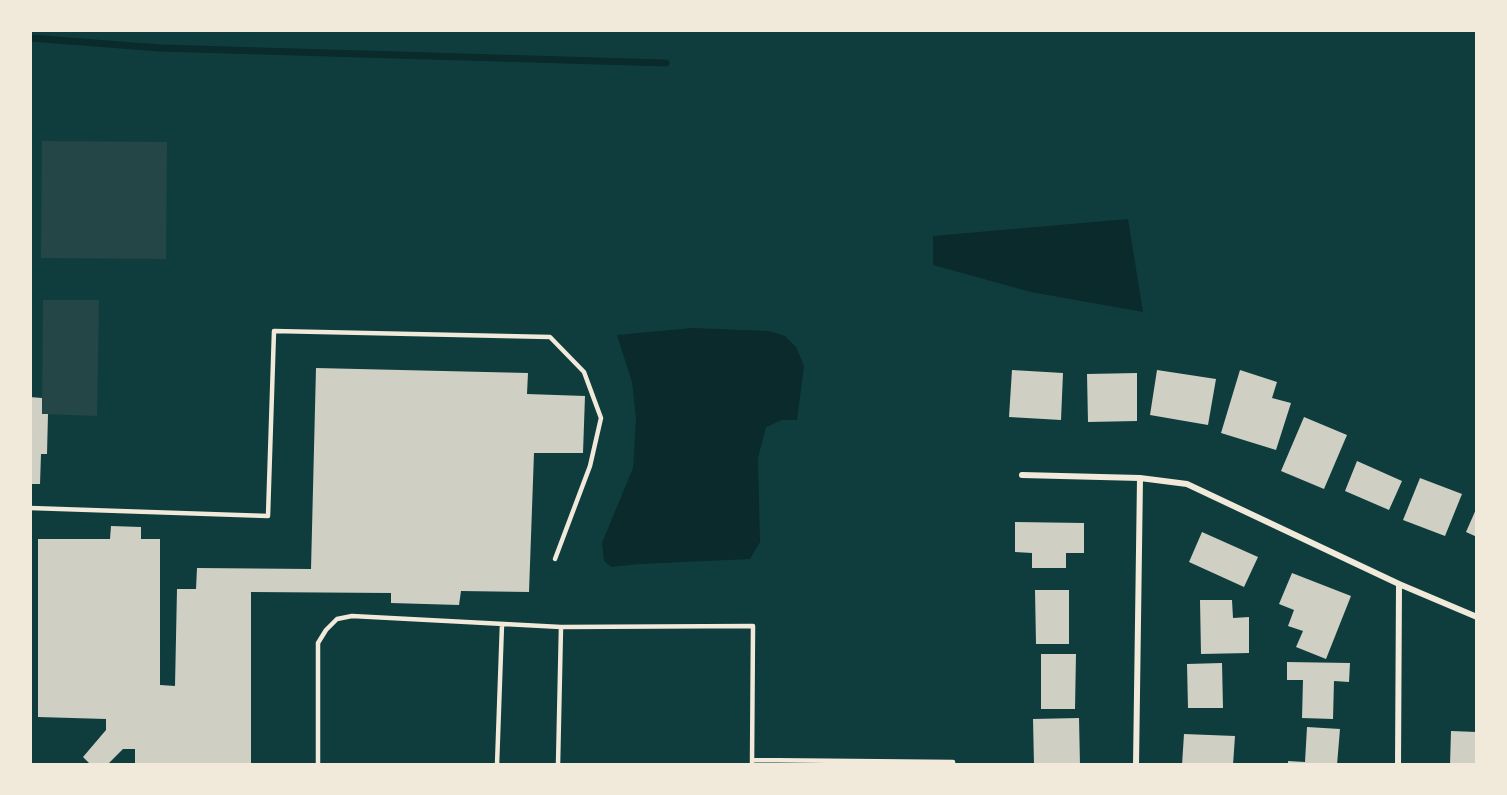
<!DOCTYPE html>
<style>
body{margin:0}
#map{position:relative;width:1507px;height:795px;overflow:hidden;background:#0f3d3e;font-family:"Titillium Web",sans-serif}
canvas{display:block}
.frame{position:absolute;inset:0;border:32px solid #f1e9da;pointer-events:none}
</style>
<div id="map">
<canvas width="1507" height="795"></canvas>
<div class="frame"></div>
</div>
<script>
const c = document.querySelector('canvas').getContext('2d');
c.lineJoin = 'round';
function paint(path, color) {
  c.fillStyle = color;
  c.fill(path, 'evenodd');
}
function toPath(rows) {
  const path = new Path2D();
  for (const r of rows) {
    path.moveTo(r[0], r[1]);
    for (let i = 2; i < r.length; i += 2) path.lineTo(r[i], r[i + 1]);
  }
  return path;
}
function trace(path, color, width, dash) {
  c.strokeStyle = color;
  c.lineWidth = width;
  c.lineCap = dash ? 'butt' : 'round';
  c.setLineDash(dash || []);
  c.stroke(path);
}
paint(toPath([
 [42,141,167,142,166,259,41,258],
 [43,300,99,300,97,416,42,414]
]), '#244646');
paint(toPath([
 [1128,219,1143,312,1031,292,933,265,933,236],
 [692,328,769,331,785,336,796,347,804,366,797,420,782,420,766,427,758,458,760,542,750,559,640,564,611,567,604,561,602,543,633,468,636,419,632,382,617,335]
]), '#0a2a2b');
trace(toPath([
 [30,38,160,48,666,63]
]), '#0a2a2b', 7);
paint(toPath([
 [316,368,528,373,527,394,585,396,583,453,534,453,529,592,461,591,459,605,391,603,391,593,251,592,251,765,135,765,135,749,123,749,107,765,91,765,83,757,106,730,106,719,38,717,38,539,110,539,111,526,141,527,141,539,160,539,160,685,175,686,177,589,196,589,197,568,311,569],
 [1012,370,1063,373,1061,420,1009,417],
 [1157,370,1216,379,1208,425,1150,415],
 [1240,370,1277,382,1272,398,1291,403,1276,450,1221,433],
 [1137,373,1137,421,1088,422,1087,374],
 [30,397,42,398,42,414,48,414,47,454,41,454,40,484,30,484],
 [1304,417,1347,435,1324,489,1281,471],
 [1357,461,1402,481,1389,510,1345,491],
 [1420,478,1462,494,1445,536,1403,520],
 [1477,507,1477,537,1466,532],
 [1015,522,1084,523,1084,553,1066,553,1066,568,1032,568,1032,553,1015,552],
 [1202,532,1258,557,1244,587,1189,562],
 [1292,573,1351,596,1326,659,1296,647,1303,631,1288,626,1294,610,1279,604],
 [1035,590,1069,590,1069,644,1036,644],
 [1200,600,1232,600,1233,618,1249,617,1249,653,1201,654],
 [1041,654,1076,654,1075,709,1041,709],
 [1287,662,1350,663,1349,682,1334,681,1333,719,1302,718,1303,680,1287,680],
 [1222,663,1223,708,1188,708,1187,664],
 [1079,718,1080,765,1034,765,1033,719],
 [1307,727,1340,729,1337,765,1288,765,1288,761,1305,762],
 [1451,731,1477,732,1477,765,1450,765],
 [1184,734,1235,736,1233,765,1182,765]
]), '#cfcfc3');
trace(toPath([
 [30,508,268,516,274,331,550,337,584,372,601,418,590,466,555,559],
 [752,760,953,762,953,765],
 [318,765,318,643,326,630,337,619,352,616,561,627],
 [497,765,502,624],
 [558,765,561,627,753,626,752,765]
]), '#f1e9da', 4.5);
trace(toPath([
 [1022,475,1140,478,1187,484,1399,584,1477,617],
 [1136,765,1140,478],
 [1398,765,1399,584]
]), '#f1e9da', 6);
</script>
